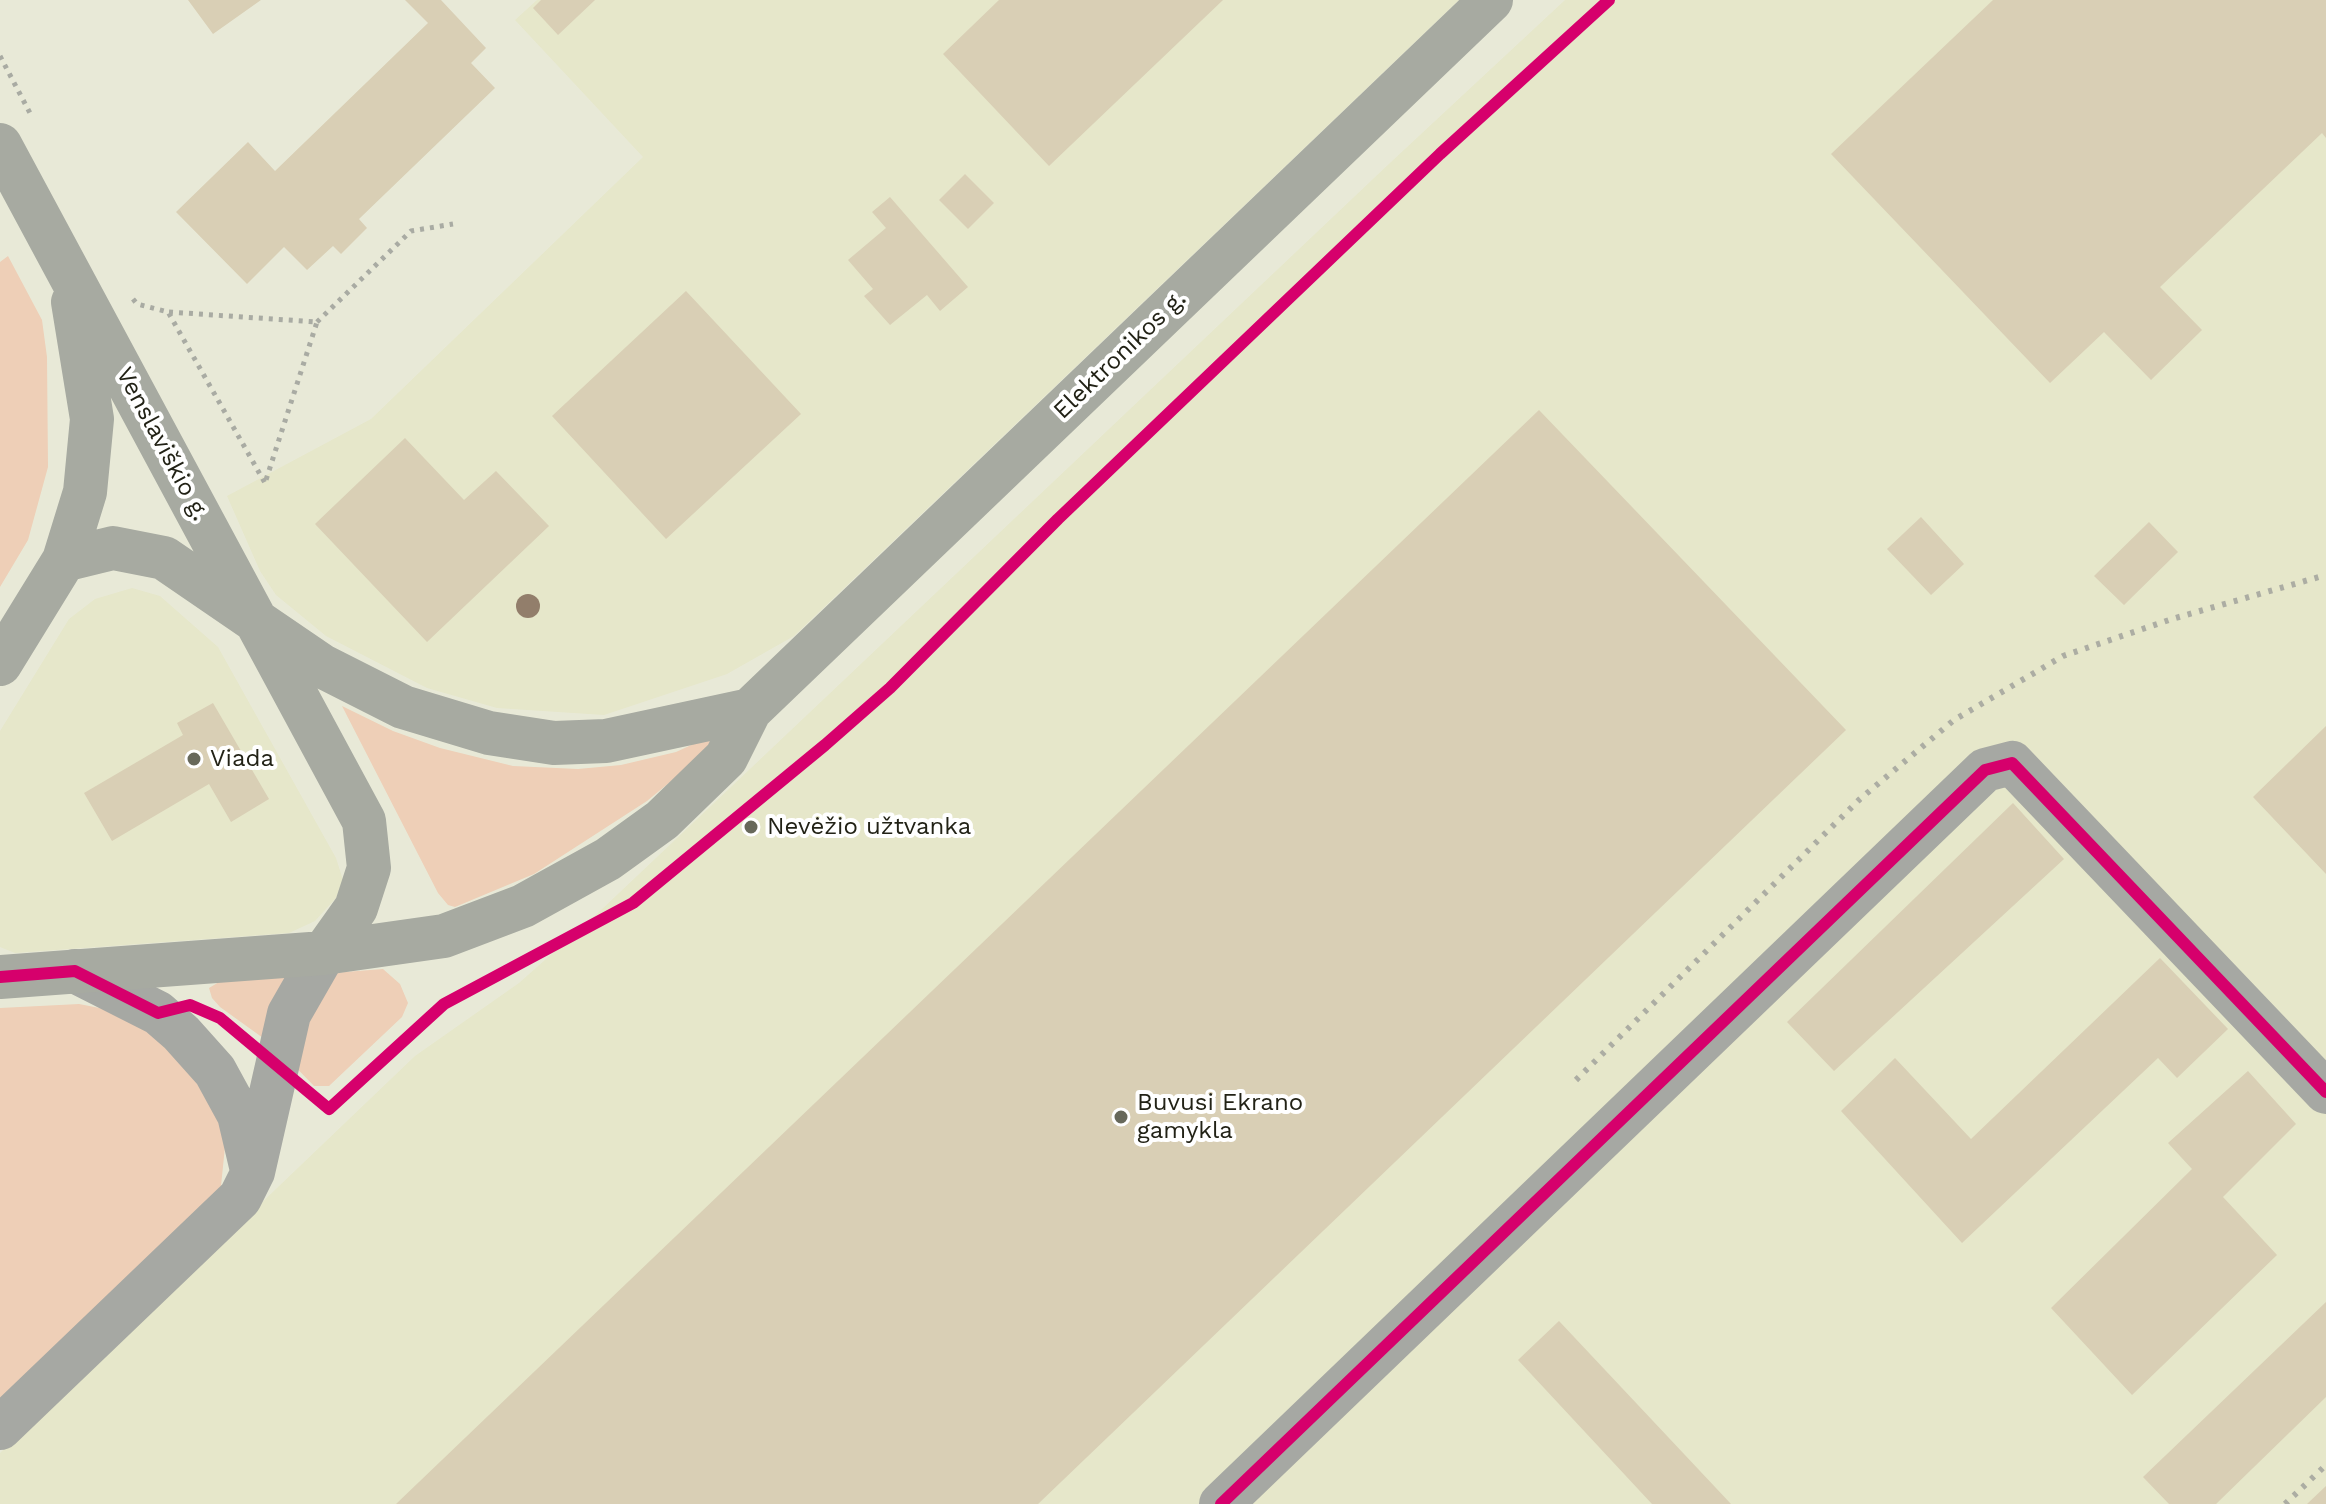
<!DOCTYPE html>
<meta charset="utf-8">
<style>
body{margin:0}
canvas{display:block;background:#e8e9d7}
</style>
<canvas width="2326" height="1504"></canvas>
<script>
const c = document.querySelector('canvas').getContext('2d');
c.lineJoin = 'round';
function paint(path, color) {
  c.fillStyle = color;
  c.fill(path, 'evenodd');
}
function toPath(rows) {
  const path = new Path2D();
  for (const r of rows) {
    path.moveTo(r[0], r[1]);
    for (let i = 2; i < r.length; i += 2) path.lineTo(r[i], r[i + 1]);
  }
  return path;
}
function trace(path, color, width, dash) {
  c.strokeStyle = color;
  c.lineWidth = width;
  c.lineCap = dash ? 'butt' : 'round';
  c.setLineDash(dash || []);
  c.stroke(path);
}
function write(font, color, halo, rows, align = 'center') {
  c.font = font + ' "Work Sans",sans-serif';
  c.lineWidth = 8;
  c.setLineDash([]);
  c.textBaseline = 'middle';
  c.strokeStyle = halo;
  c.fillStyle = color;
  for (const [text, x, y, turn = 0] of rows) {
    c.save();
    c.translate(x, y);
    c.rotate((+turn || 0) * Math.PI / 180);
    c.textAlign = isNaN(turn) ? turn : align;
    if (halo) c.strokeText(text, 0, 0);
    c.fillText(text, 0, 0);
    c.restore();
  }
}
paint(toPath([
 [537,0,1459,0,794,636,727,674,604,715,497,708,427,688,326,636,276,595,260,571,227,496,371,419,643,157,515,20],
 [1565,0,2326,0,2326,1504,0,1504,0,1453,415,1056,519,983,600,911,1391,162],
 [132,588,160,596,218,647,336,858,343,880,336,898,315,921,289,933,15,953,0,947,0,731,69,619,95,599]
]), '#e6e7ca');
paint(toPath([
 [8,256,42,320,47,357,48,467,28,540,0,587,0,262],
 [342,706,393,731,440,748,513,766,578,769,621,765,676,752,711,736,716,744,647,801,534,874,455,907,448,905,438,893],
 [383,969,400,984,408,1003,402,1017,329,1086,314,1086,277,1048,220,1007,212,998,209,988,219,982],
 [79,1004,115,1011,159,1039,194,1068,226,1137,221,1186,0,1402,0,1008]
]), '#eecfb7');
paint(toPath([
 [188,0,261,0,213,34],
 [405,0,441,0,486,48,471,63,495,88,359,219,367,228,341,254,333,246,307,270,284,247,247,284,176,212,248,142,275,171,428,23],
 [541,0,595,0,558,35,533,8],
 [999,0,1223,0,1049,166,943,54],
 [1993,0,2326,0,2326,138,2322,133,2160,287,2202,330,2151,380,2104,332,2050,383,1831,154],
 [965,174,994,203,968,229,939,200],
 [890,197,968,287,940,311,927,295,890,325,864,296,873,289,848,260,886,228,872,212],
 [686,291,801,414,666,539,552,416],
 [1539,410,1846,730,1038,1504,396,1504],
 [405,438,464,500,496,471,549,526,427,642,315,524],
 [1921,517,1964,564,1931,595,1887,549],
 [2149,522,2178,552,2124,605,2094,576],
 [213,703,269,799,231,822,209,784,112,841,84,793,183,735,177,723],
 [2326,726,2326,874,2253,797],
 [2013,803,2064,859,1834,1071,1787,1022],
 [2160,958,2228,1029,2177,1078,2158,1058,1962,1243,1841,1111,1895,1058,1971,1139],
 [2248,1071,2296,1124,2223,1197,2277,1255,2132,1395,2051,1308,2192,1169,2168,1143],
 [2326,1302,2326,1397,2216,1504,2169,1504,2143,1477],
 [1559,1321,1731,1504,1652,1504,1518,1360],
 [2326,1486,2326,1504,2307,1504]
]), '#d9cfb5');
trace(toPath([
 [0,56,31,115],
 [133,299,137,304,168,312,265,483],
 [169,312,317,322,265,483],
 [317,322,411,231,453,224]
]), '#a9aba3', 5, [4, 6]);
trace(toPath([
 [75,971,158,1013,181,1033,215,1071,239,1115,251,1166],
 [0,1428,240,1198,253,1172,289,1014,324,953],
 [1221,1504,1985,770,2012,763,2326,1092]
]), '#a6a8a3', 44);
trace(toPath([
 [0,145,256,621,322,666,403,707,489,733,554,743,606,741,750,710],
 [64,560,85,492,92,419,73,302],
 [0,664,64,560,113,548,164,558,256,621,364,821,369,868,356,908,324,953,0,977],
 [324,953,444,936,523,906,608,859,662,820,726,758,750,710,1491,0]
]), '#a7aaa1', 44);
trace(toPath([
 [1576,1080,1860,799,1954,720,2063,656,2172,619,2326,575],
 [2285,1504,2326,1465]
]), '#acada3', 6, [4, 8]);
trace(toPath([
 [0,977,75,971,158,1013,190,1005,220,1018,329,1109,444,1004,633,903,825,745,890,688,1058,519,1440,154,1609,0],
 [1221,1504,1985,770,2012,763,2326,1092]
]), '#d6006c', 12);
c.fillStyle = '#927e6b';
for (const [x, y] of [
 [528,606]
]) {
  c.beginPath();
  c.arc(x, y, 12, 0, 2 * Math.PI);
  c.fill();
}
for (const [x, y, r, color] of [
 [194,759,8,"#67685a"],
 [751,827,8,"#67685a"],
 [1121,1117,8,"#67685a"]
]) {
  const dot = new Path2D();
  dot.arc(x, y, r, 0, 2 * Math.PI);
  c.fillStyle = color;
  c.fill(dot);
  trace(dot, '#fff', 3);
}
write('24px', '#222216', '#fff', [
 ["Elektronikos g.",1120,355,-44],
 ["Venslaviškio g.",162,444,62]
]);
write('24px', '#222216', '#fff', [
 ["Viada",210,759],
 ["Nevėžio užtvanka",767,827],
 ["Buvusi Ekrano",1137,1103],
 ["gamykla",1137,1131]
], 'left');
</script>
